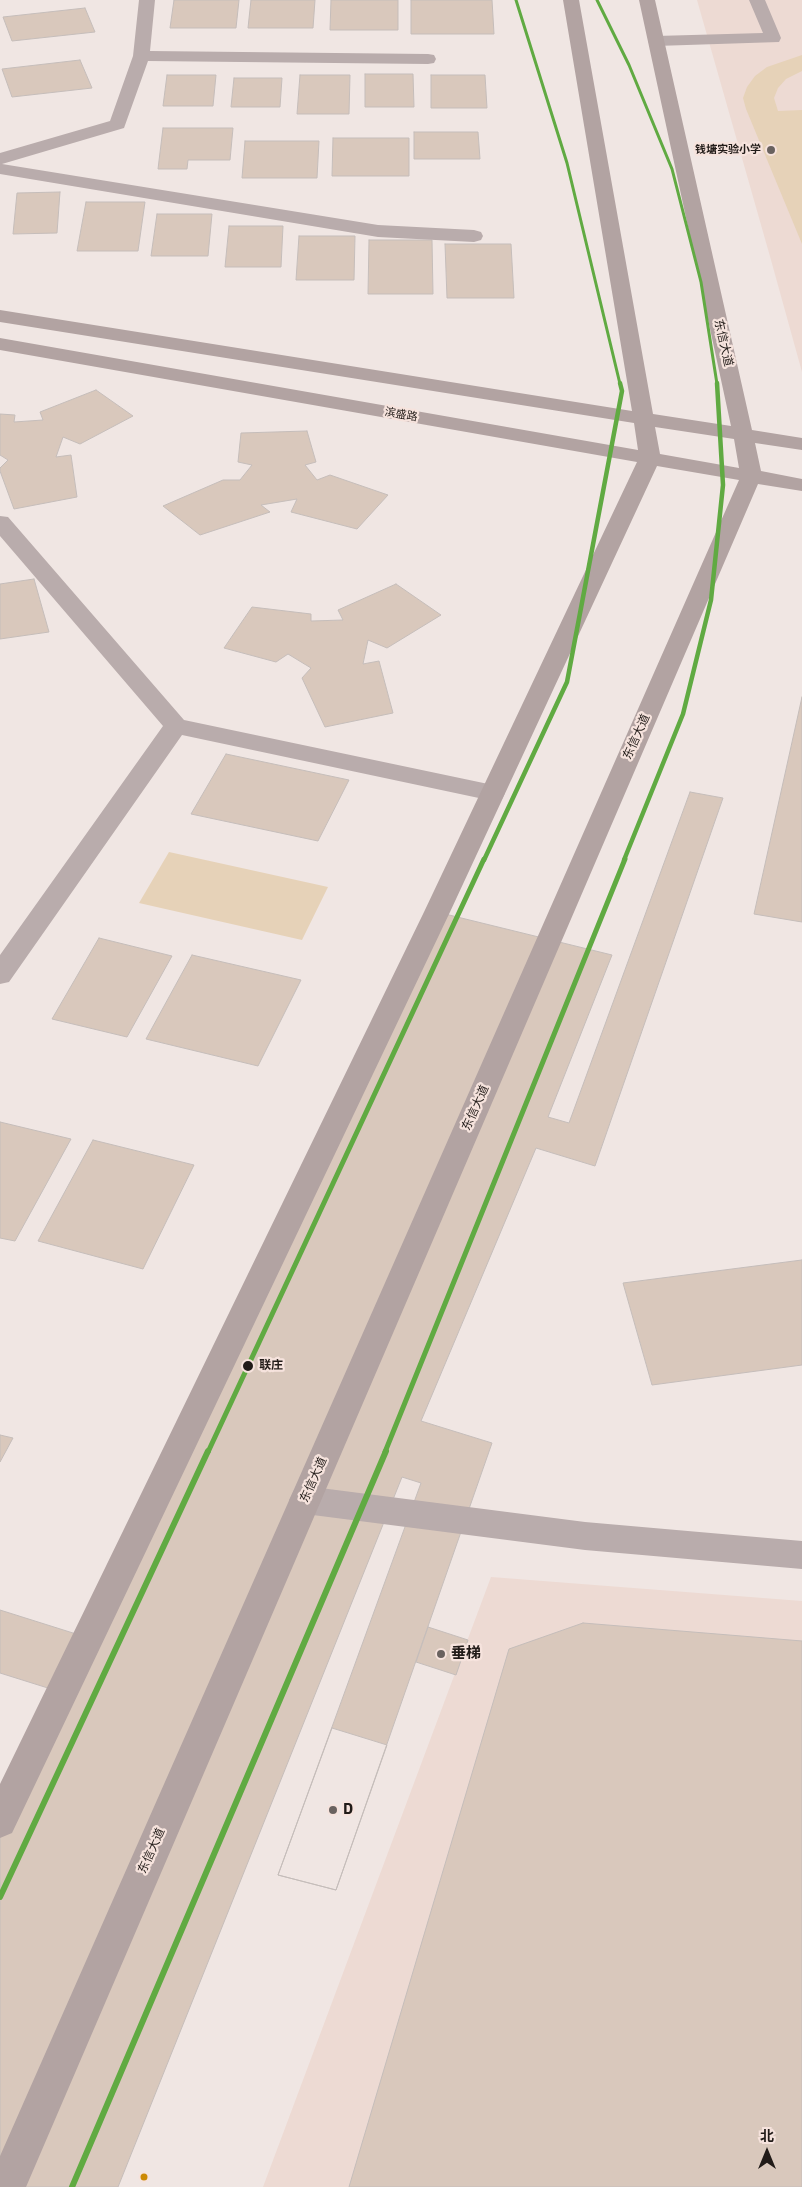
<!DOCTYPE html>
<meta charset="utf-8">
<style>
body{margin:0}
#map{position:relative;width:802px;height:2187px;overflow:hidden;background:#f0e6e3;font-family:Signika,"Noto Sans SC",sans-serif}
canvas{display:block}
.north{position:absolute;left:742px;top:2127px;width:50px;height:50px;-webkit-text-stroke:4px #f6e3dd;paint-order:stroke;rotate:0deg;font-size:14px;font-weight:700;line-height:20px;text-align:center;color:#211b18}
.north::after{content:'';display:block;margin:auto;width:18px;height:22px;background:#211b18;clip-path:polygon(50% 0,100% 100%,50% 72%,0 100%)}
</style>
<div id="map">
<canvas width="802" height="2187"></canvas>
<div class="north">北</div>
</div>
<script>
const c = document.querySelector('canvas').getContext('2d');
c.lineJoin = 'round';
function paint(path, color) {
  c.fillStyle = color;
  c.fill(path, 'evenodd');
}
function toPath(rows) {
  const path = new Path2D();
  for (const r of rows) {
    path.moveTo(r[0], r[1]);
    for (let i = 2; i < r.length; i += 2) path.lineTo(r[i], r[i + 1]);
  }
  return path;
}
function trace(path, color, width, dash) {
  c.strokeStyle = color;
  c.lineWidth = width;
  c.lineCap = dash ? 'butt' : 'round';
  c.setLineDash(dash || []);
  c.stroke(path);
}
function write(font, color, halo, rows, align = 'center') {
  c.font = font + ' Signika,"Noto Sans SC",sans-serif';
  c.lineWidth = 4.5;
  c.setLineDash([]);
  c.textBaseline = 'middle';
  c.strokeStyle = halo;
  c.fillStyle = color;
  for (const [text, x, y, turn = 0] of rows) {
    c.save();
    c.translate(x, y);
    c.rotate((+turn || 0) * Math.PI / 180);
    c.textAlign = isNaN(turn) ? turn : align;
    if (halo) c.strokeText(text, 0, 0);
    c.fillText(text, 0, 0);
    c.restore();
  }
}
paint(toPath([
 [697,0,802,0,802,372,771,260],
 [491,1577,802,1601,802,2187,263,2187]
]), '#eddad3');
paint(toPath([
 [802,55,802,71,786,79,778,88,774,98,778,111,802,110,802,244,746,109,743,98,747,87,755,76,767,67],
 [169,852,328,887,302,940,139,903]
]), '#e6d2b8');
const building = toPath([
 [174,0,239,0,236,28,170,28,174,0],
 [251,0,315,0,313,28,248,28,251,0],
 [331,0,398,0,398,30,330,30,331,0],
 [411,0,492,0,494,34,411,34,411,0],
 [85,8,95,32,12,41,3,17,85,8],
 [80,60,92,88,12,97,2,69,80,60],
 [365,74,413,74,414,107,365,107,365,74],
 [167,75,216,75,213,106,163,106,167,75],
 [300,75,350,75,349,114,297,114,300,75],
 [431,75,485,75,487,108,431,108,431,75],
 [234,78,282,78,280,107,231,107,234,78],
 [163,128,233,128,230,160,188,160,187,169,158,169,163,128],
 [414,132,478,132,480,159,414,159,414,132],
 [333,138,409,138,409,176,332,176,333,138],
 [245,141,319,141,317,178,242,178,245,141],
 [60,192,57,233,13,234,17,193,60,192],
 [86,202,145,202,138,251,77,251,86,202],
 [157,214,212,214,208,256,151,256,157,214],
 [229,226,283,226,281,267,225,267,229,226],
 [299,236,355,236,354,280,296,280,299,236],
 [369,240,432,240,433,294,368,294,369,240],
 [445,244,511,244,514,298,447,298,445,244],
 [96,390,133,416,80,444,63,437,56,457,71,455,77,497,14,509,0,471,0,468,8,460,0,455,0,414,15,415,14,422,43,420,40,412,96,390],
 [307,431,316,462,305,465,317,480,330,475,388,495,357,529,291,512,297,499,261,505,270,512,200,535,163,506,223,480,240,480,252,465,238,462,241,433,307,431],
 [34,579,49,632,0,639,0,584,34,579],
 [396,584,441,615,387,648,368,640,363,664,379,661,393,713,325,727,302,678,311,668,288,654,276,662,224,648,252,607,311,614,311,621,343,620,338,610,396,584],
 [802,697,802,922,754,914,802,697],
 [226,754,349,780,318,841,191,814,226,754],
 [690,792,723,798,595,1166,536,1148,421,1421,492,1443,336,1890,278,1875,421,1483,402,1477,118,2187,0,2187,0,1833,67,1694,0,1673,0,1610,92,1639,437,912,612,955,548,1117,569,1123,690,792],
 [99,938,172,956,127,1037,52,1019,99,938],
 [192,955,301,980,258,1066,146,1039,192,955],
 [0,1122,71,1139,15,1241,0,1238,0,1122],
 [93,1140,194,1165,143,1269,38,1241,93,1140],
 [802,1260,802,1365,652,1385,623,1283,802,1260],
 [0,1435,13,1438,0,1462,0,1435],
 [583,1623,802,1641,802,2187,349,2187,509,1649,583,1623],
 [428,1627,468,1640,456,1675,416,1662,428,1627],
 [332,1728,387,1745,336,1890,278,1875,332,1728]
]);
paint(building, '#d9c8bc');
trace(building, '#c5bdba', 1);
paint(toPath([
 [139,0,155,0,150,51,428,54,434,55,436,59,434,63,428,64,148,61,124,128,2,164,378,225,474,230,481,232,483,236,481,240,474,242,378,237,0,174,0,153,110,121,133,56,139,0],
 [749,0,765,0,781,38,779,42,656,46,650,45,648,41,650,37,656,36,763,33,749,0],
 [0,516,8,517,184,720,493,785,502,787,505,793,502,799,493,801,182,735,9,982,0,984,0,955,163,726,0,536,0,516],
 [305,1486,585,1522,802,1541,802,1569,585,1550,305,1514,294,1510,289,1500,294,1490,305,1486]
]), '#b9acac');
paint(toPath([
 [563,0,579,0,653,414,731,426,639,0,655,0,752,430,802,438,802,450,755,443,761,471,802,479,802,491,758,484,26,2187,0,2187,0,2156,739,480,657,466,450,912,12,1833,0,1838,0,1784,424,912,637,462,0,350,0,338,638,450,634,423,0,322,0,310,632,411,563,0],
 [655,427,734,439,739,468,660,454,655,427]
]), '#b2a3a2');
trace(toPath([
 [516,0,567,163,620,384],
 [597,0,629,65,672,169,701,282,717,384]
]), '#60aa42', 3);
trace(toPath([
 [484,860,567,682,622,391,620,383],
 [624,860,683,714,711,600,723,485,717,383]
]), '#60aa42', 4.5);
trace(toPath([
 [208,1452,484,859],
 [385,1452,625,859]
]), '#60aa42', 5);
trace(toPath([
 [0,1897,208,1451],
 [72,2187,386,1451]
]), '#60aa42', 6);
for (const [x, y, r, color] of [
 [771,150,5,"#69625f"],
 [248,1366,6,"#211b18"],
 [441,1654,5,"#69625f"],
 [333,1810,5,"#69625f"],
 [144,2177,4.5,"#cc8a05"]
]) {
  const dot = new Path2D();
  dot.arc(x, y, r, 0, 2 * Math.PI);
  c.fillStyle = color;
  c.fill(dot);
  trace(dot, '#f6e3dd', 2);
}
write('bold 11px', '#211b18', '#f6e3dd', [
 ["钱塘实验小学",761,150]
], 'right');
write('11px', '#211b18', '#f6e3dd', [
 ["滨盛路",401,415,10]
]);
write('12px', '#211b18', '#f6e3dd', [
 ["东信大道",723,343,77],
 ["东信大道",637,737,-66],
 ["东信大道",476,1108,-66],
 ["东信大道",314,1480,-66],
 ["东信大道",152,1851,-66]
]);
write('bold 12px', '#211b18', '#f6e3dd', [
 ["联庄",259,1366]
], 'left');
write('bold 15px', '#211b18', '#f6e3dd', [
 ["垂梯",451,1654],
 ["D",343,1810]
], 'left');
</script>
